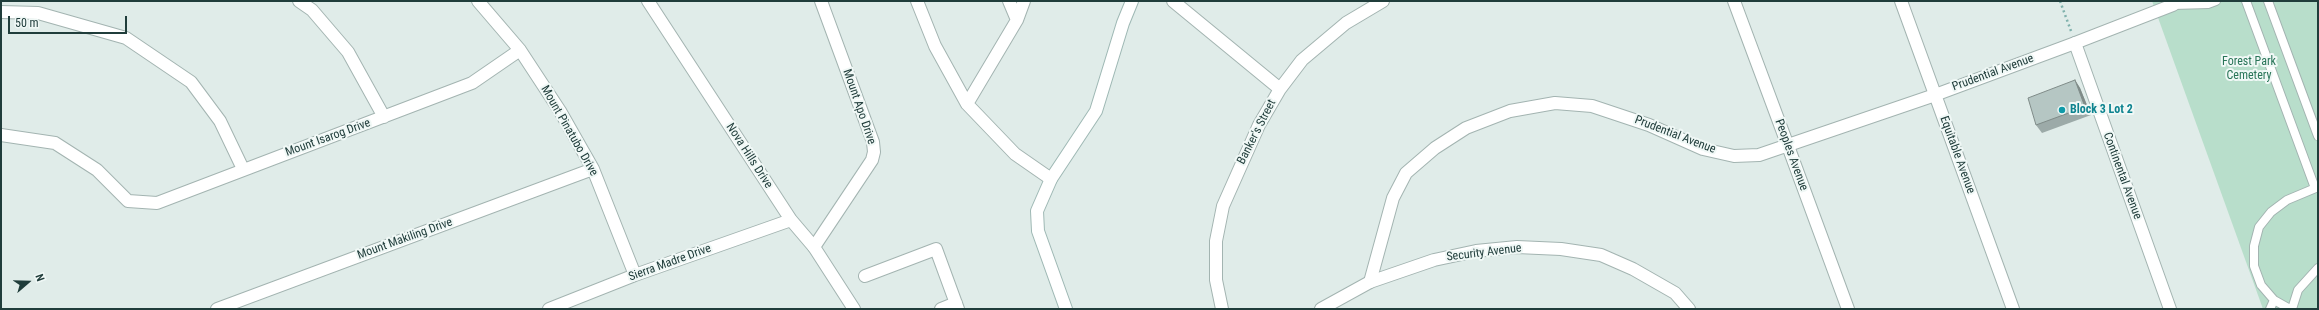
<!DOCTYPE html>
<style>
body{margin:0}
#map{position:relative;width:2319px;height:310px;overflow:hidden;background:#e0ece9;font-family:"Roboto Condensed",sans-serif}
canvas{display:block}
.frame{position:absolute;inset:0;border:2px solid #203d3b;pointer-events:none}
.north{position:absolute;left:8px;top:262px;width:40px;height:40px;-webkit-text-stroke:3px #f0f8f6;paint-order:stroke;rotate:70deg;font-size:11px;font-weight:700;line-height:16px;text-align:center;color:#203d3b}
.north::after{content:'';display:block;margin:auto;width:14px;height:18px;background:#203d3b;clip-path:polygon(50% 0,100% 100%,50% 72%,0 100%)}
.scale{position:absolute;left:8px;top:16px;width:119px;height:18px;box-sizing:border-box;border:2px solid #203d3b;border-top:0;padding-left:5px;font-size:12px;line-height:14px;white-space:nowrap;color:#203d3b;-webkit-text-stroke:3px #f0f8f6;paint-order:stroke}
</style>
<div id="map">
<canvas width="2319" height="310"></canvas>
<div class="frame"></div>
<div class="north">N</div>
<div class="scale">50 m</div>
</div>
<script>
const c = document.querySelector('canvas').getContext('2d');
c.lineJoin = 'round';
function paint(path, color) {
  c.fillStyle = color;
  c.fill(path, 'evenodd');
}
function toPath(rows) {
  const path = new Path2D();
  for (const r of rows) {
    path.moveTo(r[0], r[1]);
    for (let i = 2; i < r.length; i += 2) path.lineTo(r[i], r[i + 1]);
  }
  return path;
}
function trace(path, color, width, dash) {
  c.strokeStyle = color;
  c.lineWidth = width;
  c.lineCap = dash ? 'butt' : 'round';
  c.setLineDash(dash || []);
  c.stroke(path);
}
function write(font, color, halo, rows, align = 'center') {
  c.font = font + ' "Roboto Condensed",sans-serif';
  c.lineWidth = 4;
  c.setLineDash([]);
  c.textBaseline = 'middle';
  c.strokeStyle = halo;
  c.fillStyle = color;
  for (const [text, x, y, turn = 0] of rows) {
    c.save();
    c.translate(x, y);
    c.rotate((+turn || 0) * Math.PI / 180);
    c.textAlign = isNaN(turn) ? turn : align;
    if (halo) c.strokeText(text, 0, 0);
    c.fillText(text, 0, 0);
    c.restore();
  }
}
paint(toPath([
 [2152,1,2318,1,2318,309,2263,309]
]), '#b8decb');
const service = toPath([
 [2246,1,2315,188],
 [2268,1,2318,136],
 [2173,5,2208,4,2216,1],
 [2270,309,2274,300],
 [2290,309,2274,300,2261,285,2254,266,2254,246,2259,227,2271,212,2287,200,2318,187],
 [2292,309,2298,290,2318,268]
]);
const minor = toPath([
 [299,1,312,10,348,52,384,117],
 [478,1,520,50,560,111,593,169,635,275],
 [648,1,791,220,814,247],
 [917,1,935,46,967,104,1015,154,1051,179],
 [1009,1,1017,20],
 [1173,1,1280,89],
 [1901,1,2013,309],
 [1,12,38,13,126,38,191,82,220,121,243,169],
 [2075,43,2173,5],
 [967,104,1017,20,1024,1],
 [1,135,55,143,97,170,128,201,157,203,472,83,520,50],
 [1788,146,1848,309],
 [865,276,936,249,958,309],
 [1370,282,1434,260,1476,251,1517,247,1561,249,1601,255,1633,269,1675,293,1689,309],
 [217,309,593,169],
 [549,309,635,275,791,220],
 [941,309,956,303],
 [1222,309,1216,280,1216,241,1223,206,1259,125,1280,89,1302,60,1346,23,1383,1]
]);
const tertiary = toPath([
 [821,1,873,142,874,152,872,160,814,247,854,309],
 [1734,1,1788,146],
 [1321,309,1370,282,1393,198,1406,173,1435,148,1466,128,1510,111,1555,103,1592,106,1649,125,1703,149,1734,156,1759,155,1935,95,2075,43,2170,309]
]);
const secondary = toPath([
 [1066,309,1038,231,1037,211,1051,179,1096,111,1123,23,1132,1]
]);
trace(service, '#a3b4b1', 10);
trace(minor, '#a3b4b1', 14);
trace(tertiary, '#a3b4b1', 14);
trace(secondary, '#9eb8b4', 14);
trace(toPath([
 [2060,1,2071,31]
]), '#7fb1ac', 2.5, [2, 3]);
trace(service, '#fff', 8);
trace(minor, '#fff', 12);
trace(tertiary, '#fff', 12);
trace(secondary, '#fff', 12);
paint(toPath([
 [2075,80,2080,88,2091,115,2042,133,2036,125]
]), '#9caaa8');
paint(toPath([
 [2075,80,2080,88,2091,115,2085,107]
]), '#7f8b88');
const building = toPath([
 [2075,80,2085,107,2036,125,2028,98,2075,80]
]);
paint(building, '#b5c6c3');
trace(building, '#7f8b88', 1);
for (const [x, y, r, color] of [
 [2062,110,4,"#0f9aa8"]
]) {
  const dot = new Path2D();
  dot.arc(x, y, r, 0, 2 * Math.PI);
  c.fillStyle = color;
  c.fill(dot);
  trace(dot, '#f0f8f6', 1.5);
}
write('12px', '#297558', '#f0f8f6', [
 ["Forest Park",2249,62],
 ["Cemetery",2249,76]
]);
write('12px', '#203d3b', '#f0f8f6', [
 ["Prudential Avenue",1993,73,-20],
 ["Mount Apo Drive",859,107,71],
 ["Mount Pinatubo Drive",569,131,60],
 ["Banker's Street",1257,132,-63],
 ["Prudential Avenue",1675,135,21],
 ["Mount Isarog Drive",328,138,-20],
 ["Peoples Avenue",1791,155,70],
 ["Equitable Avenue",1957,155,70],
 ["Nova Hills Drive",749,156,57],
 ["Continental Avenue",2122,176,70],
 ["Mount Makiling Drive",405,239,-20],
 ["Security Avenue",1484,253,-7],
 ["Sierra Madre Drive",670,263,-20]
]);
write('bold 12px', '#0d838f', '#f0f8f6', [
 ["Block 3 Lot 2",2070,110]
], 'left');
</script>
